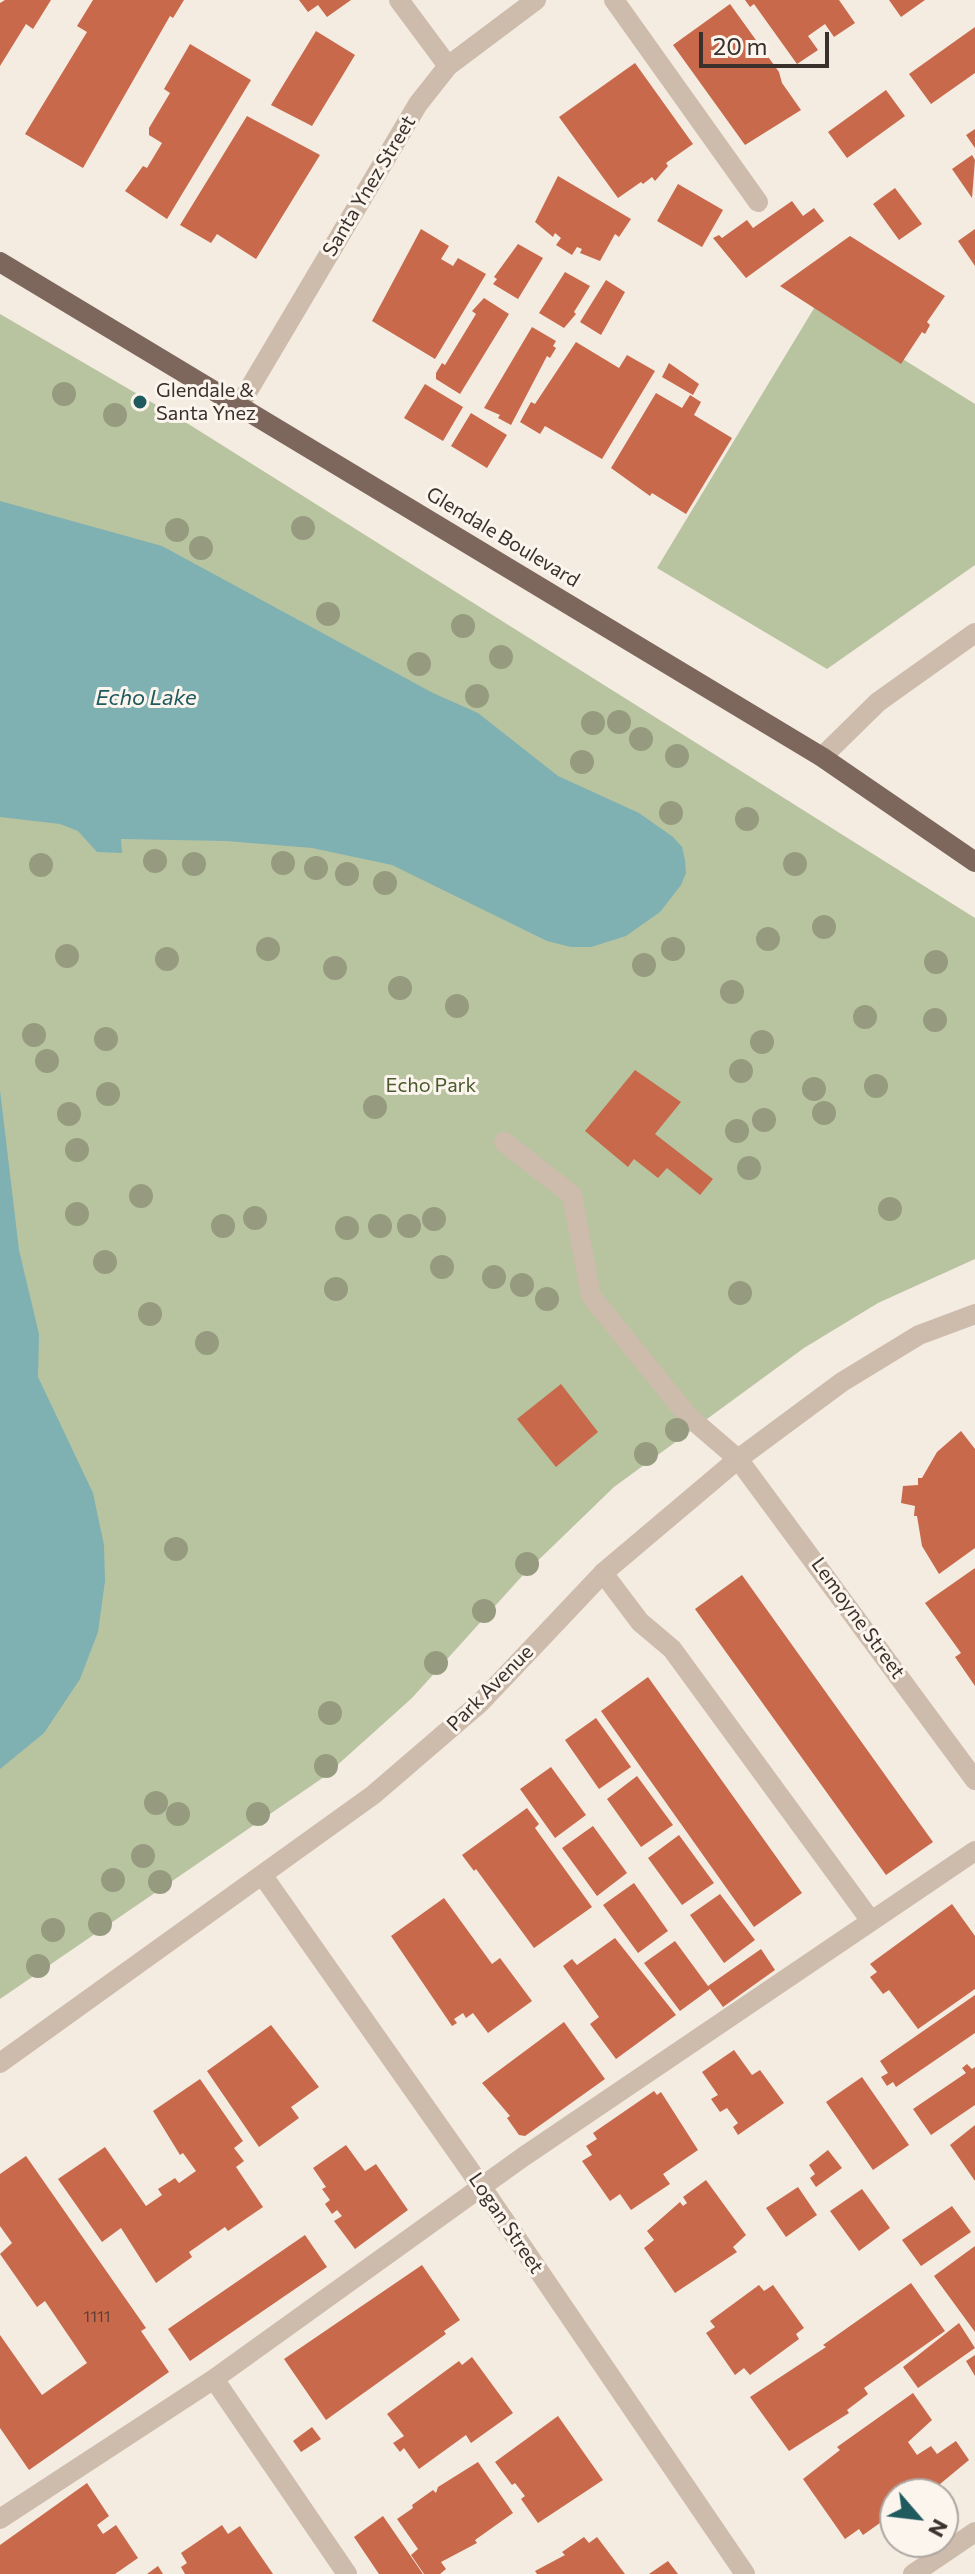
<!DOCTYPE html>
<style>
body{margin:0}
#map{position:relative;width:975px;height:2574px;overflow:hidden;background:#f4ebe1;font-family:Commissioner,sans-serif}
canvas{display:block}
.north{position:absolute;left:879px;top:2478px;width:80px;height:80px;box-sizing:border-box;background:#fbf5ee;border:2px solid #aea6a0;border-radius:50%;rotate:118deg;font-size:22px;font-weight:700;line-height:32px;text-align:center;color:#3b302b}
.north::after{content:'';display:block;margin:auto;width:28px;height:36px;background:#1f5a5e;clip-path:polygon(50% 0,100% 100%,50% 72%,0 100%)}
.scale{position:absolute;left:699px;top:32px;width:130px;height:36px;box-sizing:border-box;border:4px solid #3b302b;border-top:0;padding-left:10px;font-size:24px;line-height:28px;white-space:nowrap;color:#3b302b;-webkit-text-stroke:6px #fbf5ee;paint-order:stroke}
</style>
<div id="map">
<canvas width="975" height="2574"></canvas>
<div class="north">N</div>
<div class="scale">20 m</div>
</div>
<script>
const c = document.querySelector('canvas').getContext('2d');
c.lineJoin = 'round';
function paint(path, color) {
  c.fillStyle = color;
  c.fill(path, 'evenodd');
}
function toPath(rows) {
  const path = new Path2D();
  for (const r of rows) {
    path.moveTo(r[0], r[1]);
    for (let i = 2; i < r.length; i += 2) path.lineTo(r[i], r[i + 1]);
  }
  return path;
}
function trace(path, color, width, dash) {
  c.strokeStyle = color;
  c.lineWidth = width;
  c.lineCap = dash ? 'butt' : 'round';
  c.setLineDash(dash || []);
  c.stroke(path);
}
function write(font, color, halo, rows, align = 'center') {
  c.font = font + ' Commissioner,sans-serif';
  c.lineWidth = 6;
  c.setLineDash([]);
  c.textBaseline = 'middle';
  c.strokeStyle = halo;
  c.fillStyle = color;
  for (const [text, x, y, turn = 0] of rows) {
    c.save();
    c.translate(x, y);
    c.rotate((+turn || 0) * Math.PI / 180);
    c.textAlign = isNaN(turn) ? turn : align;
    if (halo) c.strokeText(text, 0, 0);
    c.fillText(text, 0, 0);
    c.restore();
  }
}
paint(toPath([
 [816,305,975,404,975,565,827,669,657,568],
 [0,314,182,420,975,918,975,1259,878,1303,804,1348,614,1487,523,1575,412,1698,324,1777,0,1999]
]), '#b8c4a0');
paint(toPath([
 [0,501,162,546,433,693,478,713,558,776,639,813,673,837,682,847,685,860,686,873,681,885,660,912,626,936,591,947,571,947,547,941,392,865,312,848,226,841,121,839,122,853,97,852,78,831,60,824,0,817],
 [0,1090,19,1250,39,1334,38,1377,93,1493,104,1545,105,1581,98,1632,80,1679,44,1733,0,1769]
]), '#7fb0b2');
paint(toPath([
 [5,0,51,0,33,29,26,24,0,66,0,3],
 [93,0,184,0,173,18,170,16,83,168,25,134,87,32,77,26],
 [299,0,351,0,327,17,318,5,308,12],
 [745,0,839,0,855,23,834,37,825,24,808,36,818,50,797,64,754,4,750,7],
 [889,0,925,0,901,17],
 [730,4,779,72,782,83,801,110,745,145,673,45],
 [975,27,975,73,931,104,909,74],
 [316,31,355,55,312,126,271,105],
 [190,44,251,80,167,219,125,191,143,166,147,168,162,143,149,135,149,128,170,93,164,89],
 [635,63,693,144,666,163,668,166,655,181,652,177,643,184,641,182,618,198,559,117],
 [886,90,905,116,847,158,828,132],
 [247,116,320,155,256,259,217,234,211,243,180,225],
 [975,129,975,148,966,135],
 [972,155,975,160,972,198,952,169],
 [558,176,631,219,619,237,615,234,600,261,580,253,582,249,577,247,572,255,556,245,561,238,555,233,553,237,535,222],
 [678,184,723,210,702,247,657,221],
 [895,188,922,224,899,240,873,204],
 [792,201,803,216,814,208,824,221,746,278,713,238,719,235,722,238,747,220,753,228],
 [421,229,449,246,441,259,453,266,458,258,486,274,435,359,372,321],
 [975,229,975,266,958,241],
 [850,236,945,296,927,322,930,325,925,334,922,332,901,364,780,286],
 [518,244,543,258,518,299,493,284,497,279,494,277],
 [565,272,590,286,574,312,576,314,564,328,539,313],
 [606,280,625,292,601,335,580,322],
 [484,298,509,314,460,394,436,379,436,373,442,363,445,365,476,314,472,311],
 [532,327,556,341,553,346,556,348,550,358,547,356,511,425,498,418,500,415,484,408],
 [576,342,619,368,627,355,655,371,602,459,545,426,540,434,520,422,531,402,535,404],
 [669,363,699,384,693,395,662,377],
 [425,384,463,407,443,441,404,418],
 [656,393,682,408,690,395,701,402,694,415,732,438,686,514,652,493,650,496,611,468],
 [471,413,507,435,487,468,451,446],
 [635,1070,681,1102,655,1134,713,1179,700,1195,667,1168,658,1178,634,1159,628,1167,585,1131],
 [561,1384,598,1432,556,1467,517,1419],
 [961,1431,975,1449,975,1548,939,1574,922,1546,917,1516,914,1516,915,1506,901,1503,903,1486,918,1485,918,1478,922,1478,937,1452],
 [975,1568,975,1686,955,1657,961,1653,925,1603],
 [742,1575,933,1842,886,1875,695,1609],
 [648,1677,802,1893,754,1927,601,1711],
 [596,1718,631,1767,599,1789,565,1740],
 [551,1767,586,1815,555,1838,520,1789],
 [637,1776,673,1825,641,1847,607,1799],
 [527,1808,539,1824,535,1828,592,1907,534,1948,476,1869,474,1871,462,1855],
 [593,1826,627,1873,597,1896,562,1848],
 [679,1835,714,1883,682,1905,648,1858],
 [634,1883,668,1931,638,1953,603,1905],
 [720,1894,755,1940,724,1963,690,1915],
 [444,1898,492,1964,500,1958,532,2001,488,2033,473,2013,466,2018,463,2013,454,2019,457,2023,452,2026,391,1936],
 [952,1904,975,1936,975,1989,918,2029,889,1990,883,1994,870,1977,877,1972,870,1964],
 [615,1938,676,2015,616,2059,590,2024,599,2017,563,1966,572,1959,577,1965],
 [675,1941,708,1986,761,1949,775,1970,723,2007,710,1989,680,2011,644,1963],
 [975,1995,975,2033,896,2087,893,2082,887,2086,881,2077,888,2073,880,2061],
 [564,2022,605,2079,525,2136,519,2135,507,2118,510,2116,482,2083],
 [271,2025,319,2087,291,2107,299,2118,259,2147,207,2071],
 [734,2050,752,2075,760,2070,784,2103,738,2135,733,2127,738,2123,727,2108,720,2112,711,2099,718,2095,702,2072],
 [967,2064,972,2069,975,2067,975,2105,931,2135,913,2109,966,2073,962,2068],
 [862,2077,909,2145,873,2170,826,2102],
 [200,2079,243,2141,234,2148,244,2161,236,2167,263,2207,228,2231,225,2227,189,2252,192,2257,156,2283,121,2228,102,2242,58,2179,105,2147,146,2206,162,2195,158,2189,175,2178,179,2183,196,2171,183,2153,180,2155,153,2111],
 [654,2091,657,2095,661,2092,698,2150,663,2174,670,2184,631,2210,620,2194,610,2201,582,2161,592,2155,586,2146,597,2139,593,2133],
 [975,2125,975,2181,950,2145],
 [346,2145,365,2171,376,2164,408,2210,355,2249,334,2221,342,2216,337,2210,332,2214,325,2204,330,2200,322,2189,326,2187,313,2168],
 [828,2150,842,2168,816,2187,810,2178,815,2174,809,2165],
 [26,2156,146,2328,141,2331,169,2372,29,2470,0,2428,0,2335,42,2395,87,2363,45,2301,37,2307,0,2254,12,2243,0,2226,0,2174],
 [706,2180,746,2235,733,2247,737,2252,675,2293,644,2248,654,2240,647,2231,680,2202,683,2206,687,2203,683,2197],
 [798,2187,817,2215,786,2237,766,2208],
 [862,2189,890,2228,859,2251,830,2211],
 [952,2206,971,2232,921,2266,902,2240],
 [305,2235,327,2267,190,2361,168,2329],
 [975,2246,975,2332,934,2276],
 [422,2265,460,2320,444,2331,446,2334,326,2420,284,2359],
 [911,2283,945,2331,864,2388,868,2394,847,2410,849,2413,789,2451,750,2397,826,2347,823,2345],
 [759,2285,764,2291,773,2285,804,2328,796,2334,799,2339,750,2375,744,2368,735,2375,706,2333,715,2327,710,2321],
 [959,2323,975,2348,918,2388,903,2367],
 [975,2355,975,2376,966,2361],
 [472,2357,513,2413,471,2443,466,2435,419,2469,404,2448,400,2452,393,2443,404,2436,387,2414,459,2361,462,2365],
 [913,2393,932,2420,908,2442,917,2455,931,2446,937,2454,956,2441,969,2460,928,2494,895,2494,895,2518,890,2521,887,2518,863,2535,859,2529,845,2539,803,2479,840,2450,837,2447],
 [558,2416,603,2480,538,2523,521,2499,525,2496,515,2483,512,2485,495,2462],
 [312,2427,321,2439,301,2452,293,2441],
 [478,2462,513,2513,475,2540,477,2543,441,2562,446,2569,440,2574,424,2574,411,2555,418,2549,397,2519,413,2508,412,2505,433,2490,436,2493,438,2487],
 [87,2483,109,2516,97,2525,103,2534,116,2525,138,2558,115,2574,0,2574,0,2545],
 [383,2516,423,2574,379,2574,354,2537],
 [222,2525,228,2534,240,2526,273,2574,185,2574,181,2567,187,2563,181,2553],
 [584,2537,589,2543,597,2537,625,2574,537,2574,535,2571,565,2555,562,2552],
 [668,2561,678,2574,649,2574],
 [158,2566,163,2574,147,2574]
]), '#c8694b');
trace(toPath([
 [399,0,448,66],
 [614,0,758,202],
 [504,1142,572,1195,591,1296,688,1416,738,1459],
 [603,1573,640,1622,672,1649,871,1921],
 [214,2379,347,2574],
 [0,2519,214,2379,523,2157,975,1851],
 [913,2574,975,2532]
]), '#cdbbac', 20);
trace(toPath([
 [239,406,418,104,448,66,536,0],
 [822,757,878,702,975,633],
 [738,1459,975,1780],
 [263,1876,481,2186,745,2574]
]), '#cdbbac', 20);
trace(toPath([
 [0,2063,373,1795,480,1703,603,1573,738,1459,842,1382,919,1335,975,1314]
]), '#cdbbac', 20);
trace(toPath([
 [0,262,822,757,975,862]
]), '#7d675c', 20);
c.fillStyle = '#969b7f';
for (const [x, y] of [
 [64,394],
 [115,415],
 [303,528],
 [177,530],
 [201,548],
 [328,614],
 [463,626],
 [501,657],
 [419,664],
 [477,696],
 [619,722],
 [593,723],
 [641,739],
 [677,756],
 [582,762],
 [671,813],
 [747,819],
 [155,861],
 [283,863],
 [194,864],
 [795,864],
 [41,865],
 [316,868],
 [347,874],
 [385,883],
 [824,927],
 [768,939],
 [268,949],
 [673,949],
 [67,956],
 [167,959],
 [936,962],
 [644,965],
 [335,968],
 [400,988],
 [732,992],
 [457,1006],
 [865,1017],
 [935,1020],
 [34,1035],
 [106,1039],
 [762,1042],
 [47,1061],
 [741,1071],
 [876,1086],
 [814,1089],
 [108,1094],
 [375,1107],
 [824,1113],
 [69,1114],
 [764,1120],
 [737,1131],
 [77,1150],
 [749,1168],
 [141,1196],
 [890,1209],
 [77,1214],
 [255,1218],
 [434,1219],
 [223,1226],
 [380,1226],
 [409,1226],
 [347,1228],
 [105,1262],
 [442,1267],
 [494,1277],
 [522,1285],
 [336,1289],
 [740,1293],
 [547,1299],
 [150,1314],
 [207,1343],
 [677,1430],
 [646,1454],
 [176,1549],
 [527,1564],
 [484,1611],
 [436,1663],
 [330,1713],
 [326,1766],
 [156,1803],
 [178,1814],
 [258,1814],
 [143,1856],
 [113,1880],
 [160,1882],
 [100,1924],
 [53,1930],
 [38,1966]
]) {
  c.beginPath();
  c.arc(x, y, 12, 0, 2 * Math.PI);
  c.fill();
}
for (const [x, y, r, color] of [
 [140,402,8,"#1f5a5e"]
]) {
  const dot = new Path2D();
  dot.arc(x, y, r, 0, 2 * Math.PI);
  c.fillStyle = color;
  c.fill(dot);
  trace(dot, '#fbf5ee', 3);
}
write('16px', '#5e3e33', null, [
 ["1111",97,2317]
]);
write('20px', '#3b302b', '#fbf5ee', [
 ["Santa Ynez Street",369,186,-59],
 ["Glendale Boulevard",503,537,31],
 ["Lemoyne Street",858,1618,54],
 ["Park Avenue",490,1688,-45],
 ["Logan Street",506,2223,56]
]);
write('20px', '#3b302b', '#fbf5ee', [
 ["Glendale &",156,390],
 ["Santa Ynez",156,413]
], 'left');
write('20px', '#4a5a2e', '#fbf5ee', [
 ["Echo Park",431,1085]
]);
write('italic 22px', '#1f5a5e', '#fbf5ee', [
 ["Echo Lake",146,698]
]);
</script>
